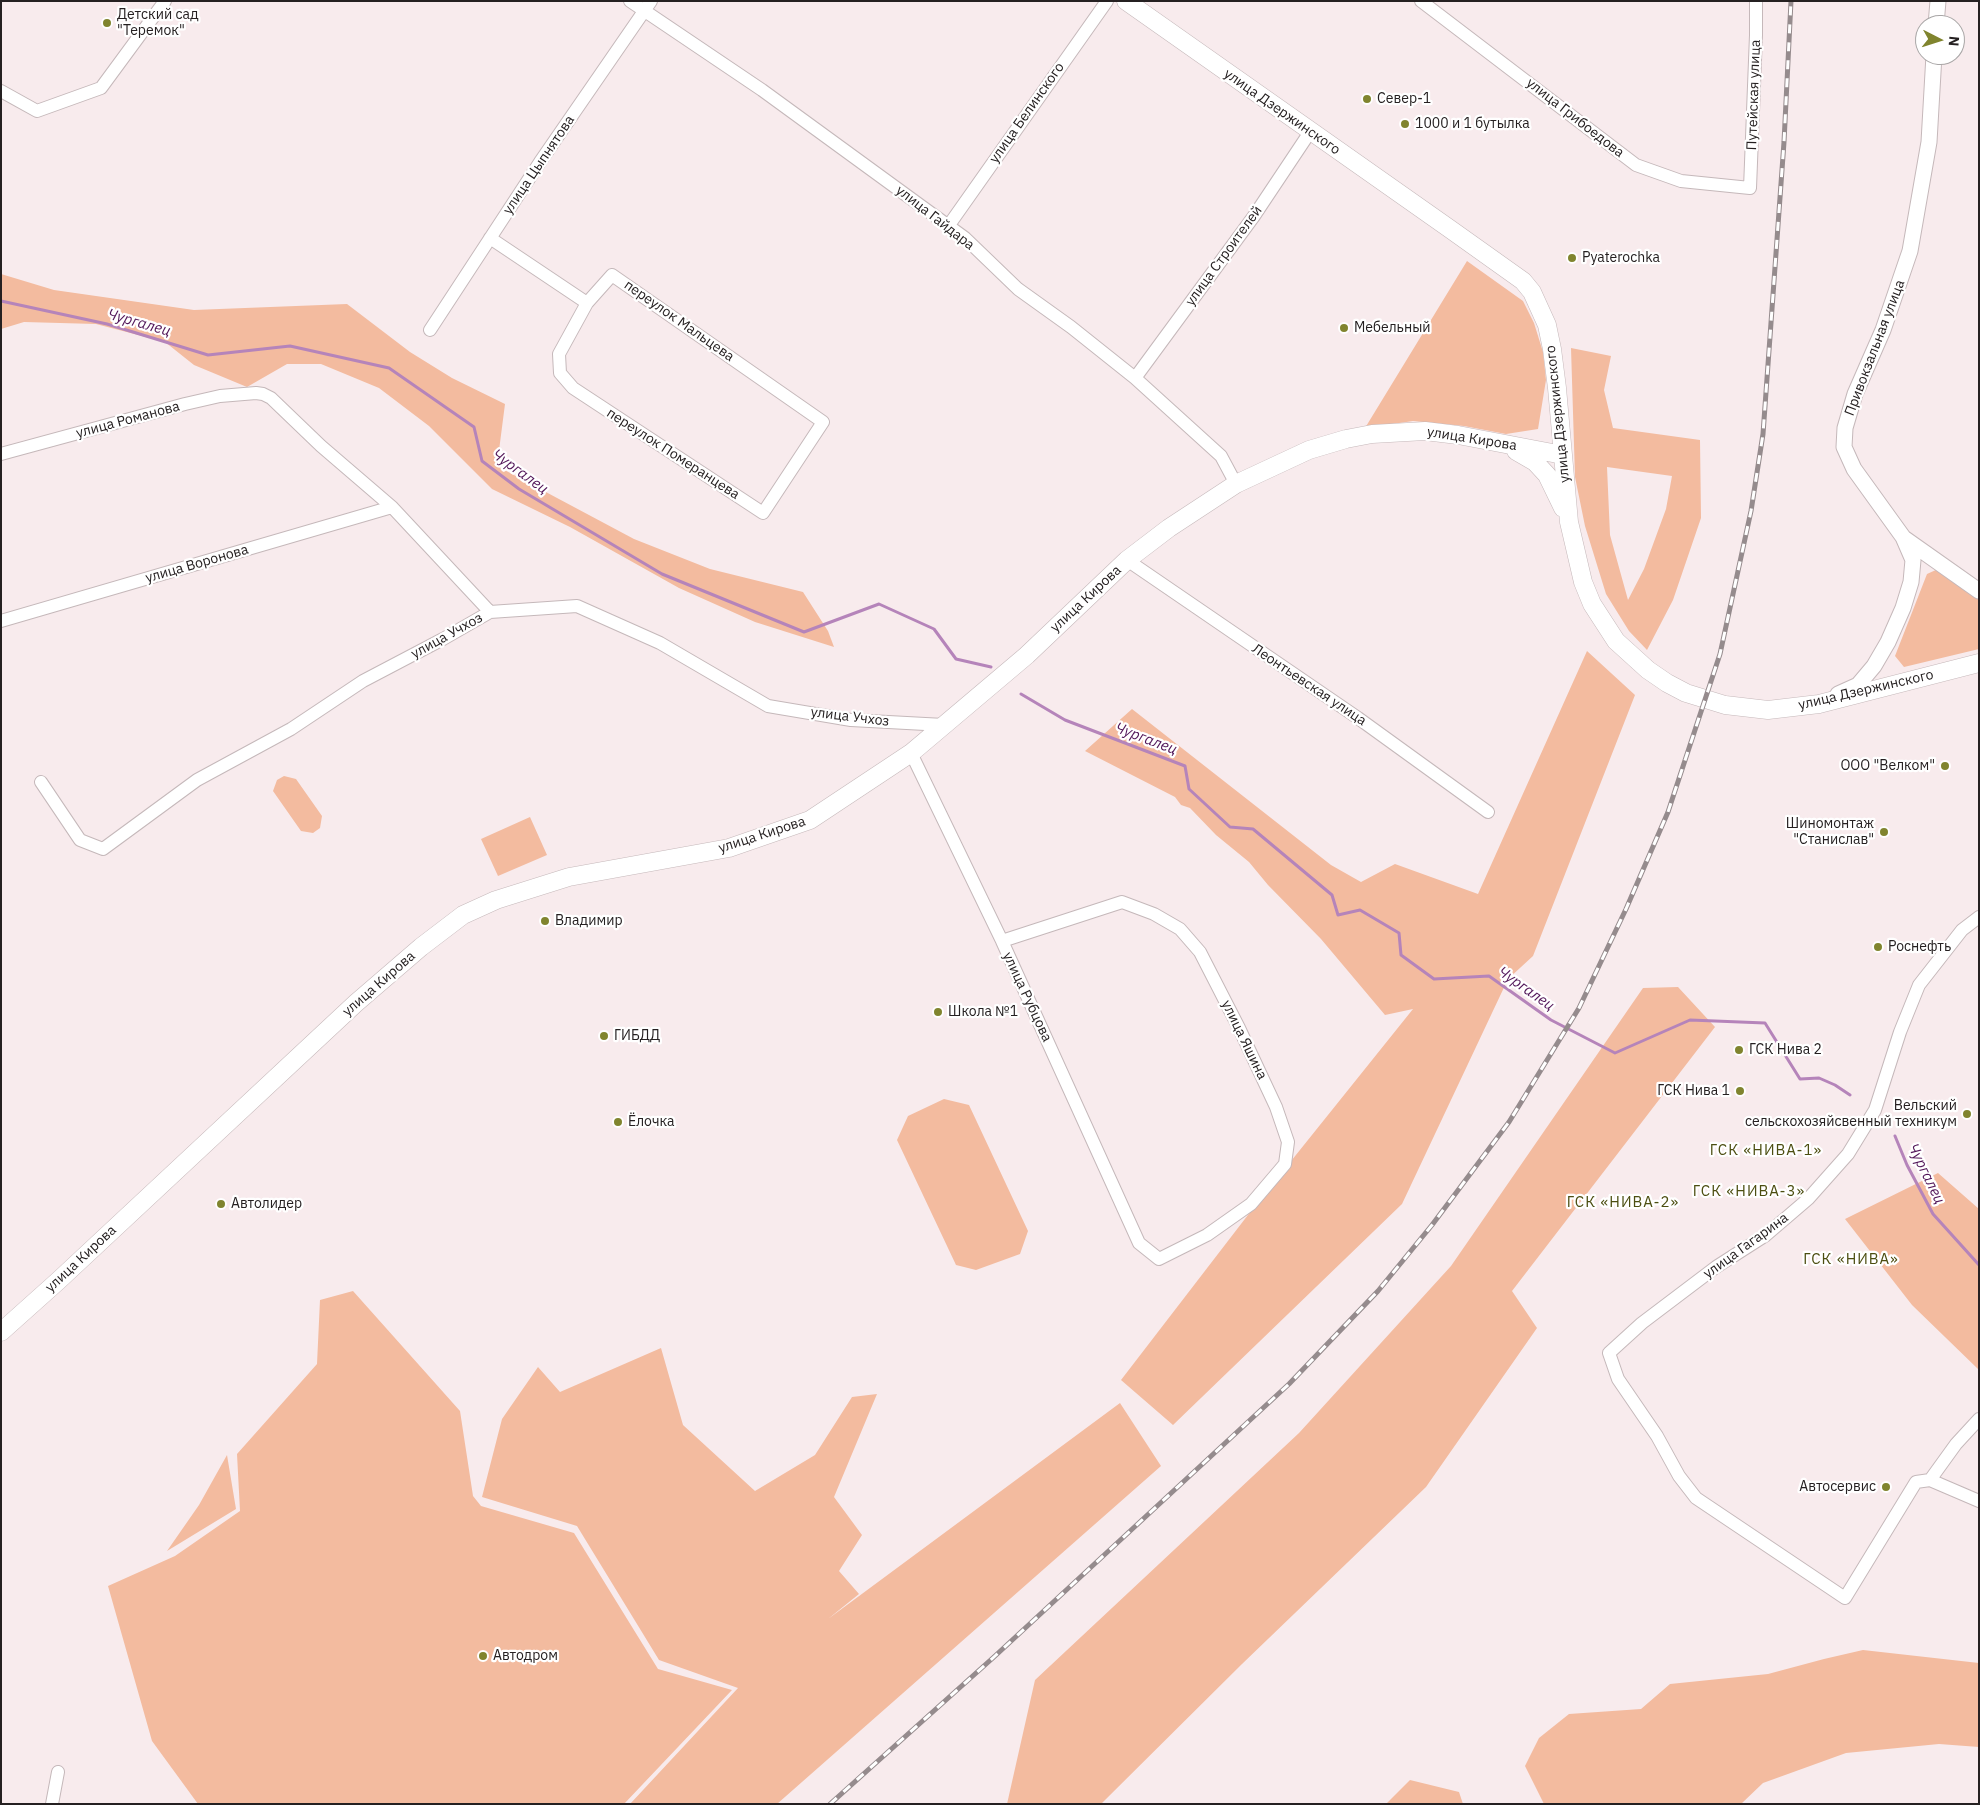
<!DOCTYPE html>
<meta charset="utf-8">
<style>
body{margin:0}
#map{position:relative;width:1980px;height:1805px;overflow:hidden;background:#f8ebed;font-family:"IBM Plex Sans",sans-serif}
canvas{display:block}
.frame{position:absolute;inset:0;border:2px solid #252021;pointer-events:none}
.north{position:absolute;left:1915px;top:15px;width:50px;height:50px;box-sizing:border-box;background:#fff;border:1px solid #a8a6a6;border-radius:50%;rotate:95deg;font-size:14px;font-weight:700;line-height:20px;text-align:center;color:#252021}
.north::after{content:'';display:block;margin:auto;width:18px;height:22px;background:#80842e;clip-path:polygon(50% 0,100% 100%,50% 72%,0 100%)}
</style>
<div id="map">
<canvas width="1980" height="1805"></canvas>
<div class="frame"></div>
<div class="north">N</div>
</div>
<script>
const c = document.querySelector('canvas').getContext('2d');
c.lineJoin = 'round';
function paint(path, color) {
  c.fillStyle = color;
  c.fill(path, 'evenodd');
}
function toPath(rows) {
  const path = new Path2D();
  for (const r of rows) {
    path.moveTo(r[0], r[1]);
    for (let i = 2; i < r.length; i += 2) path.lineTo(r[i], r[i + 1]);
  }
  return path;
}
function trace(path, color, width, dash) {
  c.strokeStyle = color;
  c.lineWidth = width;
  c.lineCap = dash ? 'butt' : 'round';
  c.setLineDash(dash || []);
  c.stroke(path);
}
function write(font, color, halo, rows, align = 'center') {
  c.font = font + ' "IBM Plex Sans",sans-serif';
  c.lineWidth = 4.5;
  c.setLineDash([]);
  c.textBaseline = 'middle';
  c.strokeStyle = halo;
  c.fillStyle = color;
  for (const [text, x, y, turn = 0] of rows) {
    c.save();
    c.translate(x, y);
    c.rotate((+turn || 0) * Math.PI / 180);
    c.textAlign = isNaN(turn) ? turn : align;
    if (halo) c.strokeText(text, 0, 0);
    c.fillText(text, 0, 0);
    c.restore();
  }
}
paint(toPath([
 [1467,261,1523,301,1534,323,1543,352,1546,380,1538,429,1506,434,1464,426,1413,421,1365,428],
 [1,274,54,290,194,310,347,304,410,352,452,378,505,404,497,466,634,539,710,569,803,592,828,631,834,647,755,622,679,588,570,527,492,489,429,426,379,388,321,364,287,364,247,387,194,365,165,342,96,324,24,322,1,329],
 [1571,348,1611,356,1604,390,1613,428,1700,440,1701,518,1673,600,1647,650,1629,631,1606,594,1585,526,1575,477],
 [1607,467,1672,476,1666,509,1644,569,1628,600,1610,535],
 [1938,569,1979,597,1979,649,1904,667,1895,656,1927,574],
 [1587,651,1635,695,1533,956,1508,979,1402,1204,1173,1425,1121,1380,1251,1211,1413,1009,1385,1015,1321,939,1268,885,1249,862,1216,835,1190,808,1181,805,1175,797,1085,751,1132,709,1331,865,1361,882,1395,864,1478,894],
 [284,776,296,779,322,816,320,828,313,833,301,831,273,791,277,780],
 [530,817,547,855,498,876,481,839],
 [1678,987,1715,1027,1512,1291,1537,1328,1426,1487,1242,1664,1101,1804,1007,1804,1035,1680,1299,1433,1451,1266,1643,988],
 [944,1099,969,1105,1028,1231,1020,1254,976,1270,956,1265,897,1140,908,1116],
 [1938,1173,1979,1209,1979,1370,1912,1305,1845,1219],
 [353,1291,460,1411,473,1496,481,1506,574,1533,658,1669,732,1690,624,1804,198,1804,152,1741,108,1586,175,1556,240,1511,237,1454,317,1364,320,1300],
 [661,1348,683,1425,755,1491,815,1455,852,1397,877,1394,834,1497,862,1535,839,1571,859,1594,828,1619,1120,1403,1161,1466,777,1804,630,1804,738,1688,659,1660,577,1526,482,1497,502,1419,538,1367,560,1392],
 [227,1455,236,1509,167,1551,199,1505],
 [1863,1650,1979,1663,1979,1747,1939,1744,1846,1753,1763,1783,1741,1804,1544,1804,1525,1766,1539,1738,1569,1714,1641,1709,1670,1684,1768,1674,1824,1659],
 [1410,1780,1459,1792,1463,1804,1386,1804]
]), '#f3bb9f');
trace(toPath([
 [1,301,107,324,208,355,290,346,389,368,474,427,482,461,519,489,662,574,804,632,879,604,934,629,956,659,991,667],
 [1021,694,1065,720,1185,766,1189,789,1230,827,1253,829,1332,895,1338,915,1360,910,1399,933,1401,955,1434,979,1489,976,1551,1020,1615,1053,1690,1020,1765,1023,1800,1079,1819,1078,1835,1085,1850,1095],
 [1895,1136,1907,1165,1933,1214,1979,1265]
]), '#b584ba', 3);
const minor = toPath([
 [630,1,762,90,965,238,1018,289,1071,327,1135,378,1221,456,1236,484],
 [1421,1,1636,165,1681,181,1750,188,1756,35,1756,1],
 [1,91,37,111,101,88,165,1],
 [949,225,1107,1],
 [490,238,587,303,612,275,823,422,763,513,573,388,560,373,559,354,587,303],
 [430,330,540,162,651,1],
 [1135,378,1254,216,1310,132],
 [1,454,185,404,220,396,256,393,263,394,271,398,321,446,392,507,490,612],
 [1127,560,1358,718,1488,812],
 [1,621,392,507],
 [911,753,1002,941,1139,1243,1159,1259,1207,1235,1251,1204,1285,1164,1288,1142,1276,1107,1239,1028,1200,952,1180,929,1154,914,1122,902,1002,941],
 [41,782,80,840,103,849,197,780,291,729,363,681,443,639,490,612,577,606,660,643,768,706,851,720,944,725],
 [1979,917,1962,930,1919,985,1900,1032,1875,1110,1848,1154,1808,1199,1766,1235,1716,1267,1642,1323,1609,1353,1618,1379,1657,1436,1679,1476,1696,1498,1845,1598,1916,1482,1930,1480,1956,1444,1979,1419],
 [1930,1480,1979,1501],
 [52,1804,58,1772]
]);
const tertiary = toPath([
 [1936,25,1938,1],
 [1904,538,1979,591],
 [1838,694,1858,685,1874,666,1888,642,1903,608,1911,582,1913,560,1903,537,1854,469,1844,447,1845,428,1855,394,1883,330,1910,251,1929,142,1934,55]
]);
const secondary = toPath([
 [1126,1,1450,229,1523,281,1532,292,1547,325,1552,349,1557,388,1569,522,1583,582,1592,604,1616,641,1648,670,1667,683,1686,693,1725,705,1768,710,1819,704,1979,663],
 [1516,451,1535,462,1547,475,1563,508],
 [1,1332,58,1281,356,1003,421,947,463,915,496,900,569,877,729,848,810,820,911,753,1027,655,1127,560,1169,528,1236,484,1309,450,1346,439,1372,434,1425,431,1458,435,1563,455]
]);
trace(minor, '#c5b8ba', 14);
trace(tertiary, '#c5b8ba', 17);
trace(secondary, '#c5b8ba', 19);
trace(minor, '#fff', 12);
trace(tertiary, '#fff', 15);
trace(secondary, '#fff', 18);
const rail = toPath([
 [830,1804,995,1656,1289,1384,1378,1291,1432,1225,1509,1122,1579,1008,1626,909,1668,812,1720,654,1751,511,1763,434,1784,142,1791,1]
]);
trace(rail, '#958b8d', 5);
trace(rail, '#fff', 3, [9]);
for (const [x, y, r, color] of [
 [107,23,5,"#80842e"],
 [1367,99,5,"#80842e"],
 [1405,124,5,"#80842e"],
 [1572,258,5,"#80842e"],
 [1344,328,5,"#80842e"],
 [1945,766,5,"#80842e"],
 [1884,832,5,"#80842e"],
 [545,921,5,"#80842e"],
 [1878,947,5,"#80842e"],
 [938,1012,5,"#80842e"],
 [604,1036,5,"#80842e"],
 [1739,1050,5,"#80842e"],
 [1740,1091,5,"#80842e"],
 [1967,1114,5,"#80842e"],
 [618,1122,5,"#80842e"],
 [221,1204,5,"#80842e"],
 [1886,1487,5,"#80842e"],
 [483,1656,5,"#80842e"]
]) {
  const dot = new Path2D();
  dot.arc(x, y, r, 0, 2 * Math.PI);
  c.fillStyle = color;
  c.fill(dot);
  trace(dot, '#fff', 2);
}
write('14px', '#252021', '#fff', [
 ["Детский сад",117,15],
 ["\"Теремок\"",117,31],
 ["Север-1",1377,99],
 ["1000 и 1 бутылка",1415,124],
 ["Pyaterochka",1582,258],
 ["Мебельный",1354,328],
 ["ООО \"Велком\"",1935,766,"right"],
 ["Шиномонтаж",1874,824,"right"],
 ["\"Станислав\"",1874,840,"right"],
 ["Владимир",555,921],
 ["Роснефть",1888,947],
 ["Школа №1",948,1012],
 ["ГИБДД",614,1036],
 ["ГСК Нива 2",1749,1050],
 ["ГСК Нива 1",1730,1091,"right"],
 ["Вельский",1957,1106,"right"],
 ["сельскохозяйсвенный техникум",1957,1122,"right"],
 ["Ёлочка",628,1122],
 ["Автолидер",231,1204],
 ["Автосервис",1876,1487,"right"],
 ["Автодром",493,1656]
], 'left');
write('14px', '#252021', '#fff', [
 ["Путейская улица",1754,95,-88],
 ["улица Дзержинского",1282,112,35],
 ["улица Белинского",1027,113,-55],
 ["улица Грибоедова",1575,118,38],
 ["улица Цыпнятова",539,165,-56],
 ["улица Гайдара",935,218,38],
 ["улица Строителей",1224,256,-54],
 ["переулок Мальцева",679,321,35],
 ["Привокзальная улица",1875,348,-69],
 ["улица Дзержинского",1558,414,-96],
 ["улица Романова",128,420,-15],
 ["улица Кирова",1472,439,9],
 ["переулок Померанцева",673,454,33],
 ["улица Воронова",197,564,-16],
 ["улица Кирова",1086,599,-43],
 ["улица Учхоз",447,636,-29],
 ["Леонтьевская улица",1309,685,34],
 ["улица Дзержинского",1866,690,-13],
 ["улица Учхоз",850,717,7],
 ["улица Кирова",762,835,-18],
 ["улица Кирова",379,984,-41],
 ["улица Рубцова",1027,997,65],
 ["улица Яшина",1244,1040,64],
 ["улица Гагарина",1746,1246,-36],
 ["улица Кирова",81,1259,-43]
]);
write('italic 15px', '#511558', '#fff', [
 ["Чургалец",139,323,16],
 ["Чургалец",520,472,36],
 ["Чургалец",1146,739,21],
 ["Чургалец",1526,989,35],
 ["Чургалец",1926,1174,64]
]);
c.letterSpacing = '1px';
write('15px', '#4c4e11', '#fff', [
 ["ГСК «НИВА-1»",1766,1151],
 ["ГСК «НИВА-3»",1749,1192],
 ["ГСК «НИВА-2»",1623,1203],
 ["ГСК «НИВА»",1851,1260]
]);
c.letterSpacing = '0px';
</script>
